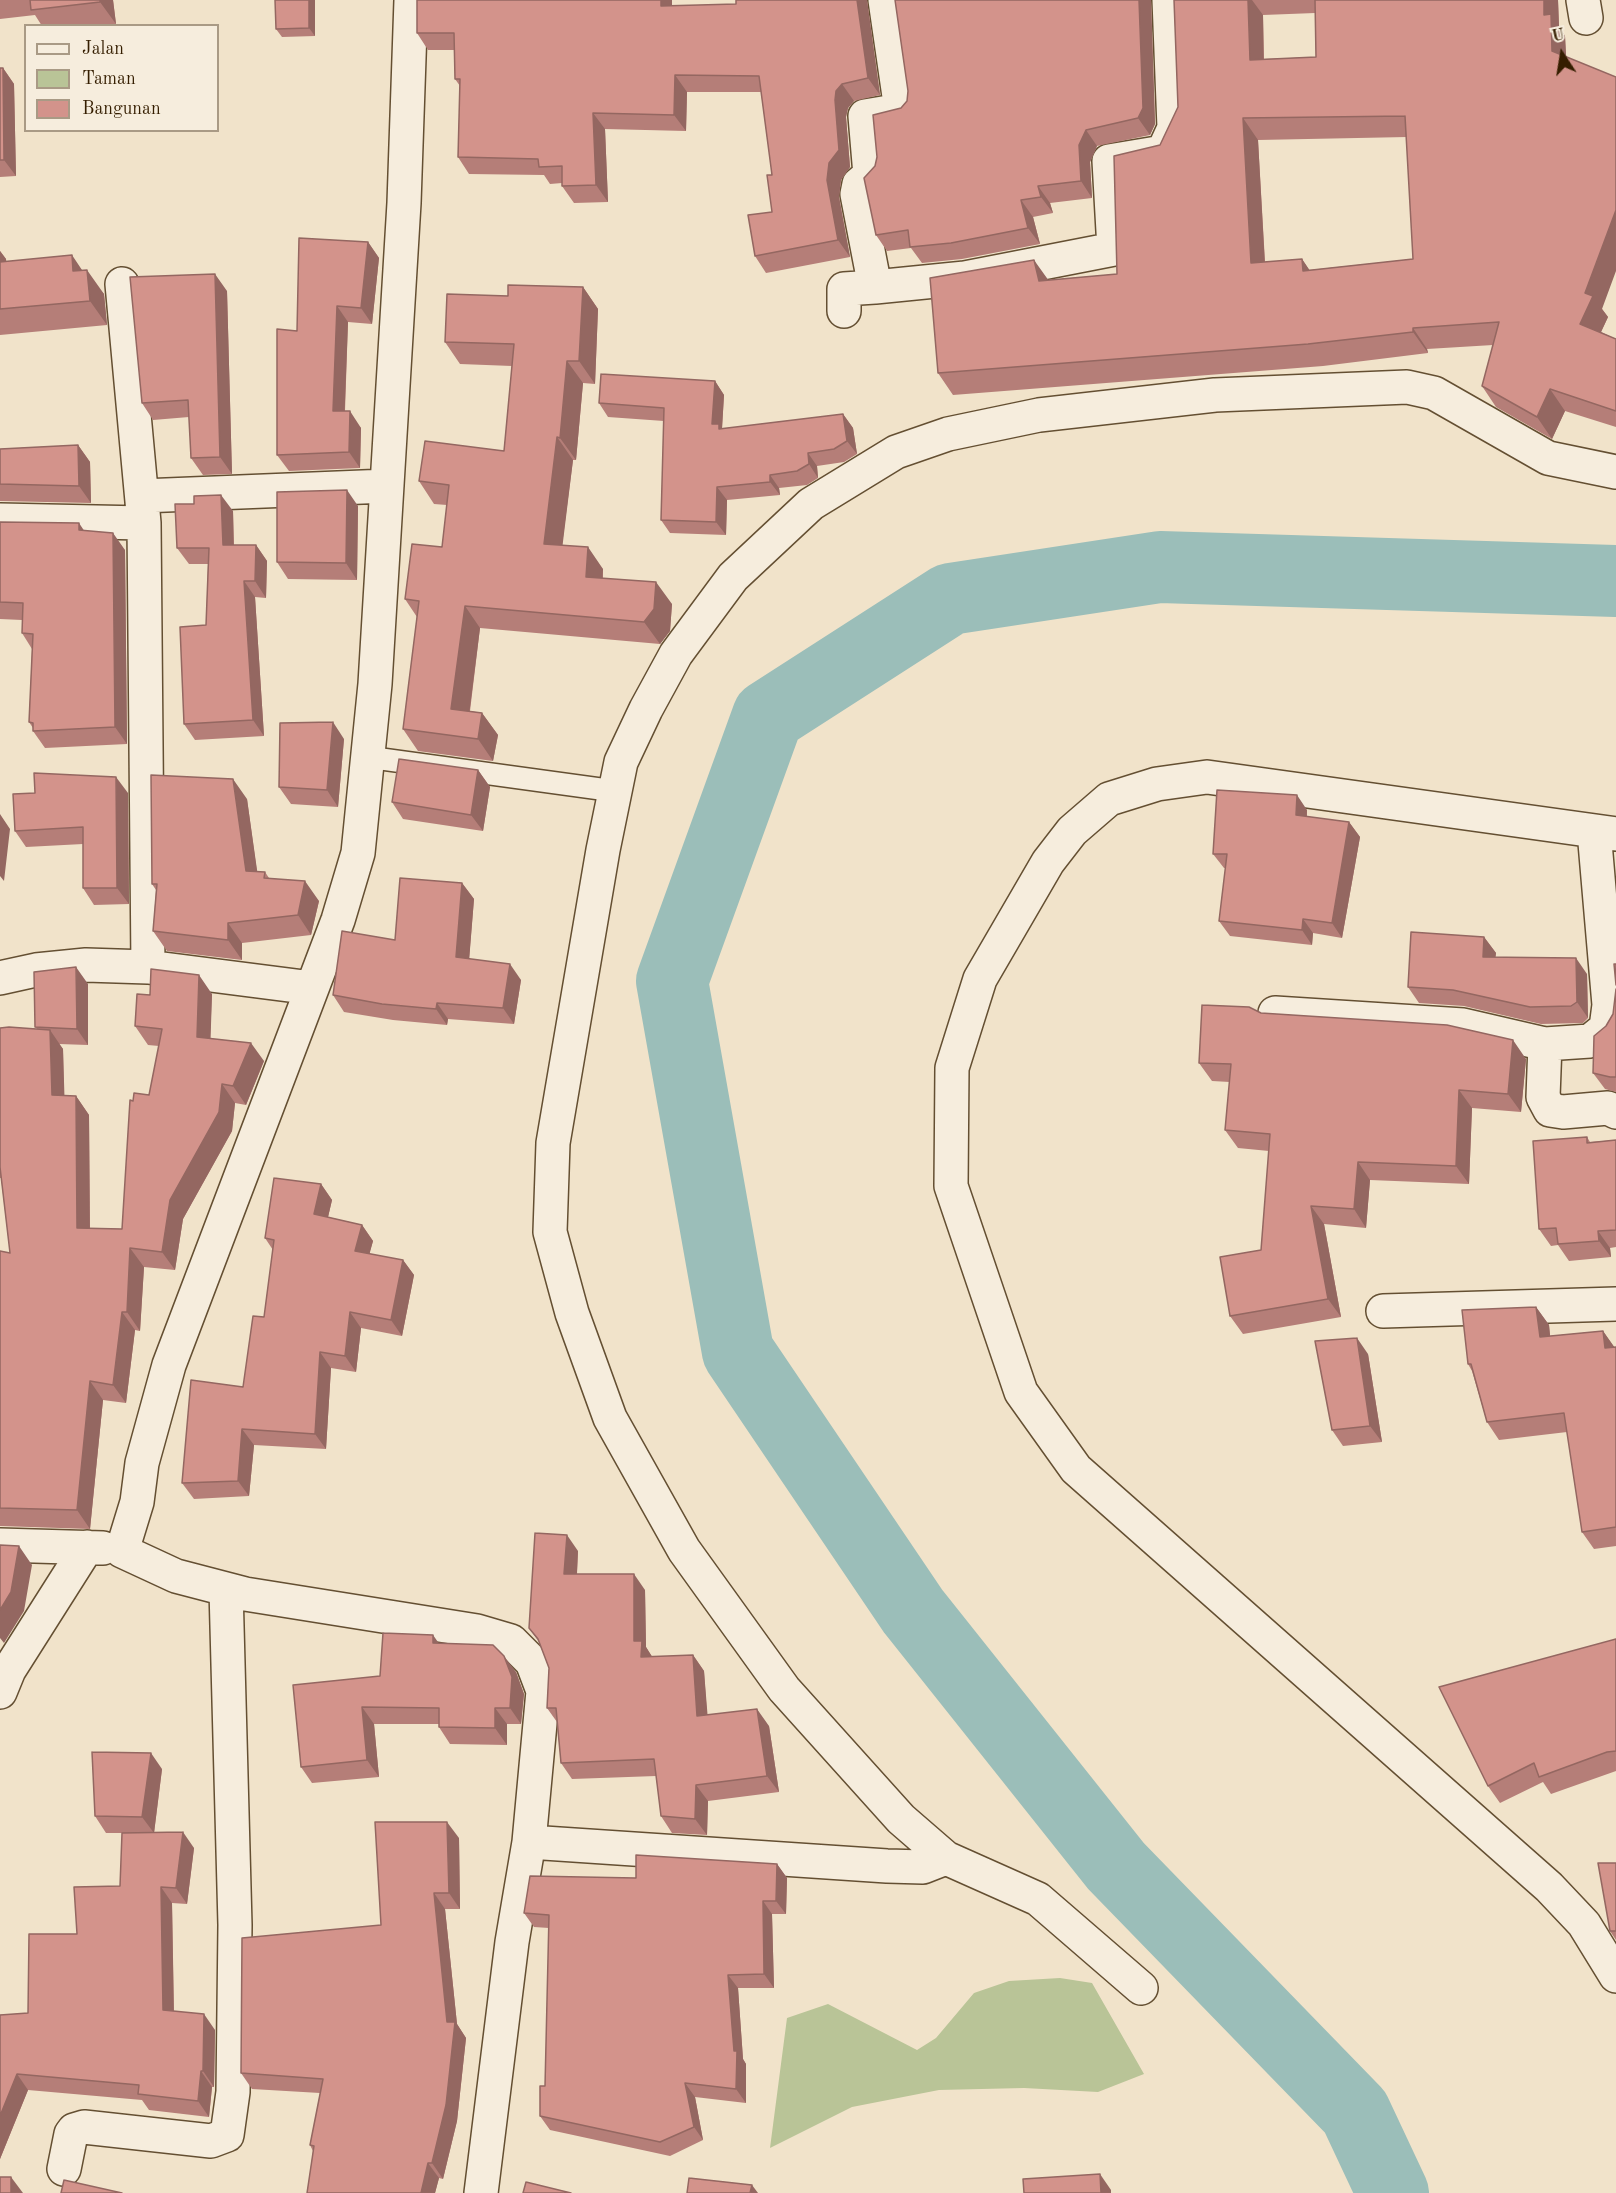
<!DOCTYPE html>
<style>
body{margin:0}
#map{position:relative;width:1616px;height:2193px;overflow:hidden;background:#f1e3ca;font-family:"Old Standard TT",serif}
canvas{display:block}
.legend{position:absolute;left:24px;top:24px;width:195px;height:108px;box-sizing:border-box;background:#f6eddd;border:2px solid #a99a85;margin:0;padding:8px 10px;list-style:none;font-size:18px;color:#351e00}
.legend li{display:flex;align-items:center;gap:12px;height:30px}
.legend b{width:30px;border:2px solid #a99a85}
.north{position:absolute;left:1532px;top:24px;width:60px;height:60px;-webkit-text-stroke:4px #f6eddd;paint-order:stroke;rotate:348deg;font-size:16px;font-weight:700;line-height:24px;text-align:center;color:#351e00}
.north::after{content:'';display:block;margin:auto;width:21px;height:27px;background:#351e00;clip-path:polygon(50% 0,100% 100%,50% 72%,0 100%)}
</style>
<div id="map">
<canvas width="1616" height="2193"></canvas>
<ul class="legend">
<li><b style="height:8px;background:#f6eddd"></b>Jalan</li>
<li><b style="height:16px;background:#b9c497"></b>Taman</li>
<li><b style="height:16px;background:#d3938b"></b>Bangunan</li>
</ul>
<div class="north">U</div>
</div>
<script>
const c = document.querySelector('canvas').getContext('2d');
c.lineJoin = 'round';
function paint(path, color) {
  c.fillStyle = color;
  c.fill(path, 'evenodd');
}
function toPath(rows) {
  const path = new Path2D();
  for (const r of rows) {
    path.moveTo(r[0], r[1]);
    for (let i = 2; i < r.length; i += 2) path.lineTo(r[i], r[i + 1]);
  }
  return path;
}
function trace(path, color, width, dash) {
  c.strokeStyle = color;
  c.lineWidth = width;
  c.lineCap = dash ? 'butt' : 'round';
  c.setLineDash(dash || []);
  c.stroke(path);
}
paint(toPath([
 [1060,1978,1092,1983,1144,2074,1098,2092,1024,2088,939,2090,852,2107,770,2148,787,2018,828,2004,917,2050,936,2038,974,1993,1009,1981]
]), '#b9c497');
trace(toPath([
 [1393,2193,1355,2112,1116,1866,913,1611,738,1352,672,981,768,716,950,599,1160,567,1616,581]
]), '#9bbeb9', 72);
const service = toPath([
 [367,757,615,791]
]);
const minor = toPath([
 [411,0,404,203,375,684,358,853,338,920,169,1365,142,1463,137,1502,122,1551,176,1576,245,1594,477,1631,511,1641,532,1662,543,1691,529,1842,512,1942,481,2193],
 [885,0,901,110,865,116,870,175,859,184,857,194,875,287,965,278,1114,249,1109,161,1163,152,1174,128,1169,0],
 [1583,0,1586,18],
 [122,284,144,523,148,967],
 [844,311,844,289,875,287],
 [142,496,387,486],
 [0,520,144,523],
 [1616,834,1207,777,1157,784,1109,799,1072,831,1048,862,980,979,952,1068,951,1186,1021,1392,1076,1469,1549,1887,1584,1924,1616,1976],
 [0,978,36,970,86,965,148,967,312,988],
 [1275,1013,1463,1025,1545,1044,1590,1041,1606,1028,1609,1005,1594,831],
 [1545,1044,1543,1097,1550,1110,1563,1112,1608,1108,1616,1112],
 [1383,1311,1616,1304],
 [0,1545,103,1548],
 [0,1692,9,1670,87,1547],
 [529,1842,887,1866,923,1867,946,1858,901,1819,784,1689,684,1550,610,1418,572,1313,550,1232,553,1143,603,850,621,762,646,709,676,654,733,577,811,504,896,452,948,434,1039,415,1215,395,1407,387,1434,393,1548,458,1616,472],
 [946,1858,1038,1899,1141,1988],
 [64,2169,71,2134,74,2130,84,2127,211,2141,227,2135,233,2092,235,1925,226,1589]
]);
trace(service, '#644f32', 24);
trace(minor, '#644f32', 36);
trace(service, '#f6eddd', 21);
trace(minor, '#f6eddd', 33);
paint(toPath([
 [0,0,113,0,116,24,101,26,42,26,35,15,0,19],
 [315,0,315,36,282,37,276,29],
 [736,0,867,0,880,95,854,101,848,108,846,117,850,167,841,180,839,197,850,257,766,273,755,256,772,212,772,175,761,92,687,92,686,131,605,129,608,202,574,203,562,186,562,183,550,184,544,175,469,174,458,157,460,86,455,79,454,50,428,50,417,33,672,6,736,4],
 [895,0,1151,0,1155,124,1150,135,1097,146,1090,162,1092,198,1050,203,1053,213,1033,217,1040,244,962,259,922,263,911,248,887,251,876,235,875,166,901,108,907,101,908,91],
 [1174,0,1558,0,1559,26,1565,36,1566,57,1602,309,1608,317,1601,332,1616,339,1616,427,1565,411,1552,439,1496,407,1482,386,1493,345,1427,349,1428,353,1323,366,953,395,938,373,1048,280,1117,274,1160,145,1178,107],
 [1315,13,1316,57,1264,59,1263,15],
 [1407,137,1413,259,1309,270,1302,259,1265,262,1258,140],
 [0,68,3,68,14,84,16,176,0,177],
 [368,242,379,258,372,324,348,322,345,411,361,428,360,468,289,471,277,455,297,331],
 [0,251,6,259,6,261,82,270,104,294,107,325,0,335],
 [583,287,598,309,595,384,583,383,576,460,573,460,562,545,603,569,603,578,672,604,670,631,660,644,480,628,470,711,482,713,498,735,493,761,418,751,403,729,417,617,405,599,442,547,447,505,434,504,419,481,504,451,512,366,460,364,445,342,508,296],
 [227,291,232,474,203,475,191,458,189,417,153,420,142,403],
 [715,381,724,395,722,429,843,414,853,428,857,454,844,462,817,466,818,478,807,485,779,488,780,495,727,500,726,535,670,533,661,520,664,421,608,417,599,403],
 [78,445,90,462,91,503,0,501,0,449],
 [358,506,357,580,288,579,277,562],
 [233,511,234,545,256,545,267,561,266,598,255,597,264,736,195,740,184,724,206,625,208,564,189,564,177,548],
 [0,522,84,531,125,550,127,744,45,748,33,731,33,728,29,722,32,649,22,633,22,620,0,619],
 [344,739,338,807,291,804,279,787],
 [478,770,490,787,483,831,403,819,392,802],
 [128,793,129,904,94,905,83,888,83,844,26,847,15,831],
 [247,799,257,872,265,872,269,878,319,901,311,935,242,943,242,960,167,951,153,931,156,890,152,884],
 [1307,810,1307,817,1349,822,1360,837,1342,938,1313,933,1312,945,1230,936,1219,921,1226,868,1224,868,1213,854],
 [462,883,474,899,469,959,521,980,514,1024,448,1019,447,1025,393,1020,344,1012,333,995,395,940],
 [1484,937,1496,953,1495,957,1587,974,1588,1018,1583,1023,1541,1024,1464,1006,1419,1003,1408,987],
 [88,984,88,1045,59,1044,63,1049,64,1096,76,1096,89,1115,90,1228,122,1229,133,1101,149,1095,159,1046,148,1045,135,1026,150,995,212,994,210,1038,264,1061,246,1105,235,1103,232,1131,183,1219,175,1270,144,1267,140,1331,135,1330,126,1403,103,1400,90,1529,0,1526,0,1251,10,1253,1,1178,0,1178,0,1028,37,1029,35,1027],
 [1616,989,1616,1092,1605,1089,1593,1073,1606,1026,1613,1014],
 [1261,1013,1526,1059,1521,1112,1472,1108,1469,1184,1370,1180,1366,1228,1324,1224,1341,1317,1243,1334,1230,1316,1261,1250,1269,1151,1238,1148,1225,1130,1230,1082,1212,1081,1199,1063],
 [1587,1137,1590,1142,1616,1140,1616,1247,1610,1248,1611,1257,1569,1261,1558,1245,1551,1246,1539,1229],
 [321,1184,332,1200,328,1217,362,1225,373,1241,369,1254,403,1260,414,1275,402,1336,361,1328,356,1372,331,1368,326,1449,254,1445,249,1496,194,1499,182,1483,243,1387,264,1317,273,1250,265,1238],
 [1536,1307,1549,1325,1550,1336,1603,1331,1614,1347,1616,1347,1616,1546,1594,1549,1582,1532,1567,1432,1499,1440,1487,1422,1472,1371,1468,1364],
 [1368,1354,1382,1442,1343,1446,1332,1430],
 [578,1551,577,1574,645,1590,646,1647,652,1657,693,1655,704,1671,707,1715,769,1726,779,1792,708,1801,707,1835,672,1833,661,1816,656,1776,572,1779,561,1763,557,1722,547,1708,549,1668,539,1642,529,1628],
 [1616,1639,1616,1771,1551,1794,1543,1782,1500,1803,1488,1786],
 [439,1643,516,1672,524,1694,521,1724,507,1724,507,1745,450,1744,439,1727,439,1724,374,1724,379,1777,312,1783,301,1767,380,1676],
 [162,1769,154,1833,194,1848,187,1904,172,1903,174,2011,215,2030,214,2087,212,2087,209,2117,149,2110,142,2100,28,2090,0,2159,0,2015,28,2013,77,1934,120,1886,128,1833,106,1833,95,1816],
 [459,1838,460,1909,445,1909,457,2024,466,2038,457,2121,443,2179,439,2178,435,2193,307,2193,313,2151,310,2145,320,2093,252,2089,241,2073,381,1925],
 [1616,1863,1616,1940,1610,1931],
 [777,1864,787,1878,786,1914,772,1914,774,1988,738,1988,743,2059,746,2064,746,2103,695,2097,703,2140,670,2156,550,2130,540,2116,545,2086,549,1928,534,1927,524,1913,636,1878]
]), '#b57e78');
paint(toPath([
 [100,0,113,0,116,24,100,2],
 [309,0,315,0,315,36,309,28],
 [661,0,672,0,672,22,661,6],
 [857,0,867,0,880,95,868,78],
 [1139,0,1151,0,1155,124,1150,135,1138,118],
 [1248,0,1252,0,1263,15,1264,81,1250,60],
 [1544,0,1558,0,1559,26,1565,36,1567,72,1552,51,1544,15],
 [3,68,14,84,16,176,4,160],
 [675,75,687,92,686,131,674,115],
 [842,84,854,101,848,108,846,117,850,167,841,180,839,197,850,257,838,240,827,180,835,100,836,91],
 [593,113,605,129,608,202,596,185],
 [1243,118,1258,140,1266,284,1251,263],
 [1086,130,1097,146,1090,162,1092,198,1081,181,1079,145],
 [1038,186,1050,203,1053,213,1041,197],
 [1021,200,1033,217,1040,244,1028,228],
 [1616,210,1616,271,1602,309,1608,317,1595,345,1580,324,1585,293],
 [368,242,379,258,372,324,361,308],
 [0,251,6,259,9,287,0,273],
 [72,255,88,279,87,270,104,294,107,325,90,301,73,271],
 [1302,259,1317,281,1303,271],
 [1034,260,1049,281,1039,281],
 [215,274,227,291,232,474,220,457],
 [583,287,598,309,595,384,579,361],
 [337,306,348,322,344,428,333,411],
 [1413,328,1427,349,1428,353,1413,332],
 [567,361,583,383,576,460,560,438],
 [715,381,724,395,722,428,729,438,712,424],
 [1550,389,1565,411,1552,439,1537,417],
 [350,411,361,428,360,468,349,452],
 [843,414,853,428,857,454,847,441],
 [557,437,573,460,560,566,544,544],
 [78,445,90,462,91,503,79,486],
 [808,453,817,466,818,478,809,464],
 [770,475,779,488,780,495,770,482],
 [717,487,727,500,726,535,716,522],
 [347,490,358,506,357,580,346,563],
 [221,495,233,511,234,562,223,545],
 [79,523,91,541,79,530],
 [113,533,125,550,127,744,115,727],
 [256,545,267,561,266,598,255,581],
 [588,547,603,569,601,599,586,577],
 [244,581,255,597,264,736,253,720],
 [656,582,672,604,670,631,660,644,644,622],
 [465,606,480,628,467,731,451,709],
 [482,713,498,735,493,761,478,739],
 [333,722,344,739,338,807,327,790],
 [478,770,490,787,483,831,471,815],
 [116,777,128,793,129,904,117,888],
 [233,779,247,799,260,891,246,871],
 [1297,795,1307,810,1306,830,1296,815],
 [0,814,10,829,4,881,0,876],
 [1349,822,1360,837,1342,938,1332,923],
 [305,881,319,901,311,935,298,915],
 [462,883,474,899,468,974,456,957],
 [1303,919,1313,933,1312,945,1302,930],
 [228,923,242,943,242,960,228,940],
 [1484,937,1496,953,1494,973,1483,957],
 [1576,958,1587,974,1588,1018,1577,1002],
 [510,964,521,980,514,1024,503,1008],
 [76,967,88,984,88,1045,77,1029],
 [199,975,212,994,210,1056,197,1037],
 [437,1003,448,1019,447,1025,436,1009],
 [50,1030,63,1049,65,1114,52,1095],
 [1513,1040,1526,1059,1521,1112,1508,1094],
 [251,1043,264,1061,246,1105,233,1086],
 [222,1084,235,1103,232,1131,183,1219,175,1270,162,1252,170,1200],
 [1459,1090,1472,1108,1469,1184,1456,1166],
 [76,1096,89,1115,90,1246,77,1228],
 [1358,1162,1370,1180,1366,1228,1354,1209],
 [321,1184,332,1200,325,1230,314,1214],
 [1311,1206,1324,1224,1341,1317,1328,1299],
 [362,1225,373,1241,366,1267,355,1251],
 [1598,1231,1610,1248,1611,1257,1599,1241],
 [130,1248,144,1267,140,1331,127,1312],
 [403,1260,414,1275,402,1336,391,1320],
 [1536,1307,1549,1325,1552,1355,1540,1337],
 [122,1312,135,1330,126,1403,113,1385],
 [350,1312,361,1328,356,1372,345,1356],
 [1603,1331,1615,1348,1605,1348],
 [1357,1338,1368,1354,1382,1442,1370,1426],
 [320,1352,331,1368,326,1449,315,1434],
 [90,1381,103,1400,90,1529,77,1510],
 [242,1429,254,1445,249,1496,238,1481],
 [567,1535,578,1551,576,1591,564,1574],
 [19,1546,32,1565,24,1611,4,1643,0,1638,0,1610],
 [634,1574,645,1590,646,1647,653,1658,641,1657,634,1641],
 [433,1635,445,1652,433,1643],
 [693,1655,704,1671,709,1733,697,1716],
 [504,1656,516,1672,524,1694,521,1724,510,1708],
 [362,1707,374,1724,379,1777,367,1760],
 [495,1708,507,1724,507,1745,495,1728],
 [757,1709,769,1726,779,1792,767,1776],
 [151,1753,162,1769,154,1833,142,1817],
 [696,1785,708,1801,707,1835,695,1819],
 [447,1822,459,1838,460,1909,449,1893],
 [183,1832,194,1848,187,1904,176,1888],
 [777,1864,787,1878,786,1914,776,1901],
 [161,1887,172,1903,174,2025,163,2010],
 [434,1893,445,1909,457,2024,466,2038,457,2121,443,2179,432,2163,447,2022],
 [763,1901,772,1914,774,1988,764,1974],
 [728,1975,738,1988,743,2059,746,2064,746,2103,736,2089],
 [204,2014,215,2030,214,2087,203,2071],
 [201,2071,212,2087,209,2117,198,2101],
 [17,2074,28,2090,0,2159,0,2116],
 [685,2083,695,2097,703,2140,694,2127],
 [428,2163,439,2178,435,2193,421,2193],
 [1100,2174,1111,2190,1111,2193,1101,2193],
 [11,2177,23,2193,11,2193],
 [752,2185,758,2193,750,2193]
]), '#946761');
const building = toPath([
 [30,0,100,0,100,2,31,10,30,0],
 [275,0,309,0,309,28,276,29,275,0],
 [417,0,661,0,661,6,736,4,736,0,857,0,868,78,842,84,836,91,835,100,839,150,829,163,827,180,838,240,755,256,748,215,772,212,767,175,772,175,759,76,675,75,674,115,593,113,596,185,562,186,562,166,539,167,538,159,458,157,460,79,455,79,454,33,417,33,417,0],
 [895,0,1139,0,1143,108,1138,118,1086,130,1079,145,1081,181,1038,186,1041,197,1021,200,1028,228,951,243,910,247,908,230,876,235,864,178,875,166,877,157,873,115,901,108,907,101,908,91,895,0],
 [1174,0,1248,0,1250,60,1316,57,1315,0,1544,0,1544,15,1551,14,1552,51,1616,77,1616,210,1585,293,1593,296,1580,324,1616,339,1616,411,1550,389,1537,417,1482,386,1499,322,1413,328,1413,332,1308,344,938,373,930,278,1034,260,1039,281,1117,274,1114,156,1160,145,1178,107,1174,0],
 [1405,116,1413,259,1303,271,1302,259,1251,263,1243,118,1405,116],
 [0,68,3,68,4,160,0,160,0,68],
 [299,238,368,242,361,308,337,306,333,411,350,411,349,452,277,455,277,329,297,331,299,238],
 [72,255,73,271,87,270,90,301,0,309,0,262,72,255],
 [215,274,220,457,191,458,188,400,142,403,130,277,215,274],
 [508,285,583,287,579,361,567,361,560,438,557,437,544,544,588,547,586,577,656,582,654,609,644,622,465,606,451,709,482,713,478,739,403,729,419,601,405,599,412,544,442,547,449,485,419,481,425,441,504,451,514,344,445,342,447,294,508,296,508,285],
 [601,374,715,381,712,424,719,424,719,429,843,414,847,441,834,449,808,453,809,464,797,471,770,475,770,482,717,487,716,522,661,520,664,408,599,403,601,374],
 [78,445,79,486,0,484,0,449,78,445],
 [347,490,346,563,277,562,277,492,347,490],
 [221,495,223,545,256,545,255,581,244,581,253,720,184,724,180,627,206,625,209,548,177,548,175,504,194,504,194,496,221,495],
 [0,522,79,523,79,530,113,533,115,727,33,731,33,723,29,722,33,634,22,633,23,603,0,602,0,522],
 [333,722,327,790,279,787,280,723,333,722],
 [399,759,478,770,471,815,392,802,399,759],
 [34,773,116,777,117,888,83,888,83,827,15,831,13,794,35,793,34,773],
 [151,775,233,779,246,871,265,872,264,878,305,881,298,915,228,923,228,940,153,931,157,884,152,884,151,775],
 [1217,790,1297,795,1296,815,1349,822,1332,923,1303,919,1302,930,1219,921,1227,854,1213,854,1217,790],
 [400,878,462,883,456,957,510,964,503,1008,437,1003,436,1009,382,1004,333,995,342,931,395,940,400,878],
 [1411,932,1484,937,1483,957,1576,958,1577,1002,1571,1006,1530,1007,1453,990,1408,987,1411,932],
 [1614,964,1616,964,1616,985,1614,964],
 [76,967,77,1029,35,1027,34,972,76,967],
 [151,969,199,975,197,1037,251,1043,233,1086,222,1084,219,1112,170,1200,162,1252,130,1248,127,1312,122,1312,113,1385,90,1381,77,1510,0,1508,0,1251,10,1253,0,1167,0,1028,9,1027,50,1030,52,1095,76,1096,77,1228,122,1229,130,1100,133,1101,134,1093,149,1095,162,1029,135,1026,137,994,150,995,151,969],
 [1616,989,1616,1077,1610,1077,1593,1073,1594,1036,1606,1026,1613,1014,1616,989],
 [1202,1005,1249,1007,1261,1013,1447,1025,1513,1040,1508,1094,1459,1090,1456,1166,1358,1162,1354,1209,1311,1206,1328,1299,1230,1316,1220,1257,1261,1250,1270,1134,1225,1130,1231,1064,1199,1063,1202,1005],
 [1587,1137,1587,1143,1616,1140,1616,1230,1598,1231,1599,1241,1558,1244,1556,1228,1539,1229,1533,1141,1587,1137],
 [274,1178,321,1184,314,1214,362,1225,355,1251,403,1260,391,1320,350,1312,345,1356,320,1352,315,1434,242,1429,238,1481,182,1483,191,1380,243,1387,253,1316,264,1317,274,1240,265,1238,274,1178],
 [1536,1307,1540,1337,1603,1331,1605,1348,1616,1347,1616,1527,1582,1532,1564,1413,1487,1422,1471,1364,1468,1364,1462,1310,1536,1307],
 [1357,1338,1370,1426,1332,1430,1315,1341,1357,1338],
 [535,1533,567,1535,564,1574,634,1574,634,1641,642,1641,641,1657,693,1655,697,1716,757,1709,767,1776,696,1785,695,1819,661,1816,654,1759,561,1763,556,1708,547,1708,549,1668,538,1639,529,1628,535,1533],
 [0,1545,19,1546,11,1592,0,1610,0,1545],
 [383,1633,433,1635,433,1643,493,1645,504,1656,512,1677,510,1708,495,1708,495,1728,439,1727,439,1708,362,1707,367,1760,301,1767,293,1685,380,1676,383,1633],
 [1616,1639,1616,1751,1607,1752,1539,1777,1534,1763,1488,1786,1439,1687,1616,1639],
 [92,1752,151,1753,142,1817,95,1816,92,1752],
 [375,1822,447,1822,449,1893,434,1893,447,2022,455,2022,446,2105,432,2163,428,2163,421,2193,307,2193,314,2146,310,2145,323,2079,241,2073,242,1938,381,1925,375,1822],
 [183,1832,176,1888,161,1887,163,2010,204,2014,203,2071,201,2071,198,2101,138,2094,139,2085,17,2074,0,2116,0,2015,28,2013,29,1934,77,1934,74,1887,120,1886,122,1833,183,1832],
 [636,1855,777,1864,776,1901,763,1901,764,1974,728,1975,734,2051,737,2051,736,2089,685,2083,694,2127,660,2142,540,2116,540,2086,545,2086,549,1915,524,1913,530,1876,636,1878,636,1855],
 [1598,1863,1616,1863,1616,1931,1610,1931,1598,1863],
 [1100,2174,1101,2193,1024,2193,1023,2179,1100,2174],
 [0,2177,11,2177,11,2193,0,2193,0,2177],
 [689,2178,752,2185,750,2193,687,2193,689,2178],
 [64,2180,122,2193,61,2193,64,2180],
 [526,2182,571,2193,523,2193,526,2182]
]);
paint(building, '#d3938b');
trace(building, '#946761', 1.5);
</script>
